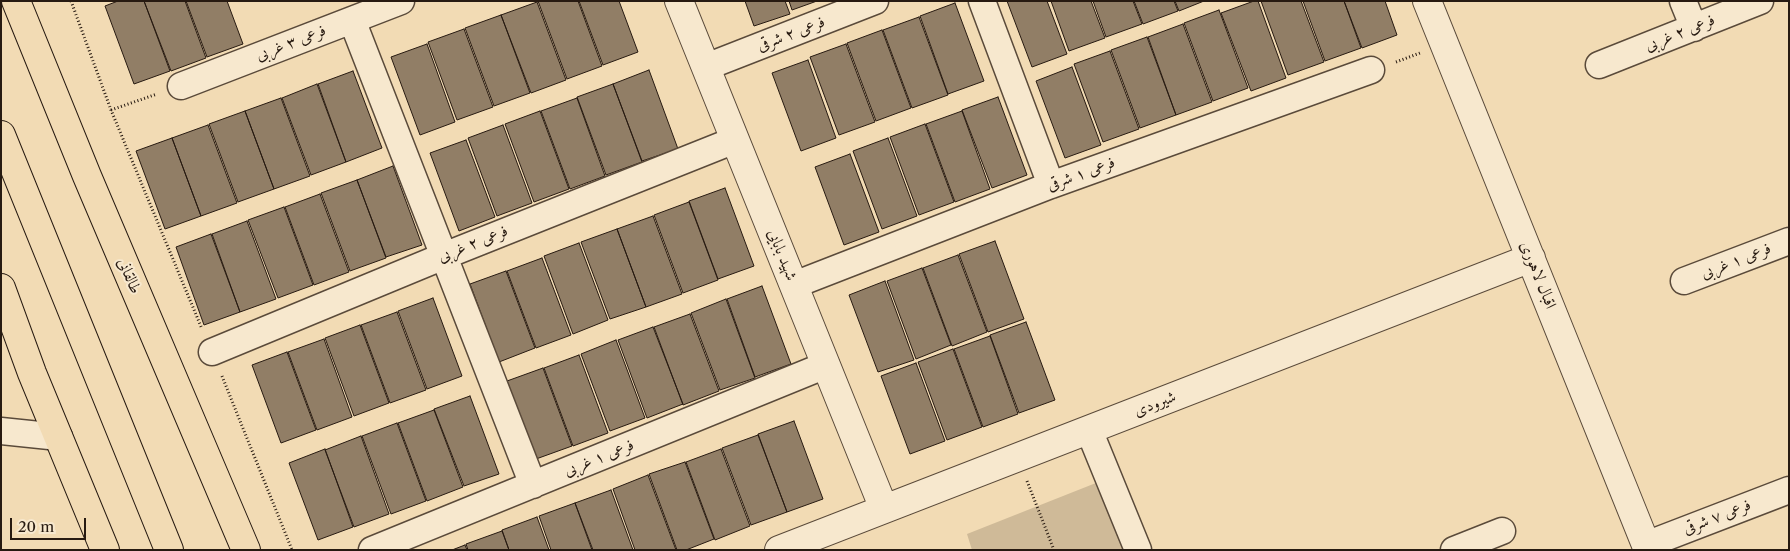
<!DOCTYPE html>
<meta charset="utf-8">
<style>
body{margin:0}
#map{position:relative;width:1790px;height:551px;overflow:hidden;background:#f2dbb4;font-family:"Libre Caslon Text",serif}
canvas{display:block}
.frame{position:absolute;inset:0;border:2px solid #271a11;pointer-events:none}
.scale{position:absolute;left:10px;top:518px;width:76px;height:22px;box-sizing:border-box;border:2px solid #271a11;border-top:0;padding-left:6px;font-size:15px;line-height:18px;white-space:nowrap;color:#271a11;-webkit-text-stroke:4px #f7e8ce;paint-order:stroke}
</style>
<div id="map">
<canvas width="1790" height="551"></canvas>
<div class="frame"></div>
<div class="scale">20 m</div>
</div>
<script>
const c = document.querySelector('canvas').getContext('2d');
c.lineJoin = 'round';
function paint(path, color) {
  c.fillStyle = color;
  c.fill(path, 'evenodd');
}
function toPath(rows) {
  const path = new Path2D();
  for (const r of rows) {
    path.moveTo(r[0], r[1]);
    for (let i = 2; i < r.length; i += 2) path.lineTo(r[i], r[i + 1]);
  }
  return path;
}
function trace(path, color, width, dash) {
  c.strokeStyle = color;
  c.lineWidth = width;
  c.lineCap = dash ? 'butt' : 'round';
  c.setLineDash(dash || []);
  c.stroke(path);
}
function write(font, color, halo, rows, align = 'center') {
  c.font = font + ' "Libre Caslon Text",Amiri,serif';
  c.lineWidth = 4;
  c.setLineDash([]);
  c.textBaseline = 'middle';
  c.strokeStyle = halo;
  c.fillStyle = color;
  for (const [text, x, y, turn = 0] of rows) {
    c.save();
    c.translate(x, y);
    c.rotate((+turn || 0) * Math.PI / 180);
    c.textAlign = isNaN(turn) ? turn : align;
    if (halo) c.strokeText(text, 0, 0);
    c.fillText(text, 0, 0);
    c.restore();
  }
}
paint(toPath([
 [1106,479,1135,550,972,550,967,534]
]), '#cfba98');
const building = toPath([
 [118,1,144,1,170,71,134,84,105,6,118,1],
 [144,1,185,1,206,58,171,71,144,1],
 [186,1,227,1,243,44,207,57,186,1],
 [538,1,578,1,602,66,567,79,538,1],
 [579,1,619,1,638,52,603,65,579,1],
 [745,1,785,1,790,14,754,26,745,1],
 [789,1,817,1,792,10,789,1],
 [1007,1,1047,1,1067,54,1032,67,1007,1],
 [1051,1,1091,1,1105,38,1069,51,1051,1],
 [1093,1,1133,1,1142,24,1106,37,1093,1],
 [1134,1,1174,1,1178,11,1143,24,1134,1],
 [1175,1,1204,1,1179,11,1175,1],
 [1254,1,1258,1,1286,78,1251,91,1221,13,1254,1],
 [1261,1,1301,1,1324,62,1288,75,1261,1],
 [1303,1,1344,1,1361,48,1325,61,1303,1],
 [1344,1,1385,1,1397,35,1362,48,1344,1],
 [537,2,566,80,531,93,501,15,537,2],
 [955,3,984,81,948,94,920,16,955,3],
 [1219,10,1248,88,1213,101,1184,23,1219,10],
 [501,15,530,93,494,106,465,28,501,15],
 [919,17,948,95,912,108,883,30,919,17],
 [1183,24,1212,102,1176,115,1148,37,1183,24],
 [464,29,493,107,457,120,428,42,464,29],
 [882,30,911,108,876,121,847,43,882,30],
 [1147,37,1176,115,1140,128,1111,50,1147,37],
 [427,44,455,122,420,135,391,57,427,44],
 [846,44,875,122,839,135,810,57,846,44],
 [1110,51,1139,129,1103,142,1074,64,1110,51],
 [808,60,836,138,801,151,772,73,808,60],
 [1072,67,1101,145,1065,158,1036,81,1072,67],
 [649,70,678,149,642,161,613,84,649,70],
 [353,71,382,148,346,162,318,84,353,71],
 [317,84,346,162,311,175,282,98,317,84],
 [613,84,642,162,606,175,577,97,613,84],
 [998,97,1027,175,992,188,962,110,998,97],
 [281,98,310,176,274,189,245,111,281,98],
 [577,98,605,176,570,189,541,111,577,98],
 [245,111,274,189,238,202,209,124,245,111],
 [540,111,569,189,534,202,505,124,540,111],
 [962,111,990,189,955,202,926,124,962,111],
 [925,124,954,202,919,215,890,137,925,124],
 [208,125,237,203,201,216,172,138,208,125],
 [503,125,532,203,497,216,468,138,503,125],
 [172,138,201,216,165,229,136,151,172,138],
 [888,138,917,216,882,229,853,151,888,138],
 [466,140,495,217,459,231,430,153,466,140],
 [850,154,879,232,844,245,815,167,850,154],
 [393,166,422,245,386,257,357,180,393,166],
 [357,180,386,258,350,271,321,193,357,180],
 [725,188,754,266,718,279,689,201,725,188],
 [320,194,349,272,314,285,285,207,320,194],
 [689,202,718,280,683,293,654,215,689,202],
 [284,207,313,285,278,298,248,220,284,207],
 [653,216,682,294,646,307,617,229,653,216],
 [247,221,276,299,240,312,212,234,247,221],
 [617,229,646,307,610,319,581,242,617,229],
 [211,234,240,312,204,325,176,247,211,234],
 [995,241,1024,319,988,332,959,254,995,241],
 [579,243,608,320,573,334,544,256,579,243],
 [958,255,987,332,952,346,923,268,958,255],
 [542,258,571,335,536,348,507,271,542,258],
 [922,268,951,345,916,359,887,281,922,268],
 [506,271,535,348,499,362,470,284,506,271],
 [885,281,914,360,878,372,849,295,885,281],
 [762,286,791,364,755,377,727,299,762,286],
 [433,298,462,376,427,389,398,311,433,298],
 [726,299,755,378,720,390,691,313,726,299],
 [397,312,426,390,390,403,361,325,397,312],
 [690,314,719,391,683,405,654,327,690,314],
 [1026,322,1055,400,1019,413,990,335,1026,322],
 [360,325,389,403,354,416,325,338,360,325],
 [653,327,683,404,647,418,618,340,653,327],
 [990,336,1018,414,983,427,954,349,990,336],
 [324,339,352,417,317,430,288,352,324,339],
 [616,340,645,418,610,431,581,354,616,340],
 [953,349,982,427,947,440,918,362,953,349],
 [287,352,316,430,281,443,252,365,287,352],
 [579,355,608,433,573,446,544,368,579,355],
 [916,363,945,441,910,454,881,376,916,363],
 [543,368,572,446,536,459,507,381,543,368],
 [470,396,499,474,464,486,434,409,470,396],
 [434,410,463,487,427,501,398,423,434,410],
 [794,421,823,499,787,512,758,434,794,421],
 [397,423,426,501,391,514,362,436,397,423],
 [758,435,787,512,751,525,722,448,758,435],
 [361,436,389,514,354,527,325,450,361,436],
 [325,449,353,527,318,540,289,463,325,449],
 [721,449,750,526,715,540,686,462,721,449],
 [685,462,714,539,686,550,677,550,649,474,685,462],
 [648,475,676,550,635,550,613,489,648,475],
 [611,490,633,550,593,550,575,503,611,490],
 [575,503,592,550,551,550,539,516,575,503],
 [537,517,549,550,509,550,502,530,537,517],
 [502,531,509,550,468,550,466,544,502,531],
 [465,545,467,550,452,550,465,545]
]);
paint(building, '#917e66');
trace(building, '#271a11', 1);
const minor = toPath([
 [982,1,1051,185],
 [1683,1,1694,28],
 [352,20,533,485],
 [1599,65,1760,1],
 [706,67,875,1],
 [181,86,401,1],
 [1684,281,1789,241],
 [794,285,1051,185,1371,70],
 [212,352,444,256,735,140],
 [1089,430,1138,550],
 [1,431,59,437],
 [1646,545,1789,490],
 [372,550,826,365],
 [1454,550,1502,531]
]);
const tertiary = toPath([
 [679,1,884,509],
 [1427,1,1648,550],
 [779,550,1531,258]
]);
const primary = toPath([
 [16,1,87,176,246,550],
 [1,135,169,550],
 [1,288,32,373,105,550]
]);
trace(minor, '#5a4a3a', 29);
trace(tertiary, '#5a4a3a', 30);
trace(primary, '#271a11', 30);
trace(toPath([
 [71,1,111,110,202,329],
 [1396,62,1420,53],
 [111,110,157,94],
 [222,376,292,550],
 [1027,481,1054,550]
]), '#271a11', 3, [1, 2.5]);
trace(minor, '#f7e8ce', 26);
trace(tertiary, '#f7e8ce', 28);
trace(primary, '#f2dbb4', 28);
write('16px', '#271a11', '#f7e8ce', [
 ["فرعی ۲ غربی",1680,33,-22],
 ["فرعی ۲ شرقی",791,34,-21],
 ["فرعی ۳ غربی",291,43,-21],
 ["فرعی ۱ شرقی",1081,174,-20],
 ["فرعی ۲ غربی",473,244,-22],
 ["شهید بابایی",782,255,68],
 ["فرعی ۱ غربی",1736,261,-21],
 ["اقبال لاهوری",1538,275,68],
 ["طالقانی",129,276,67],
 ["شیرودی",1155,404,-21],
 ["فرعی ۱ غربی",599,458,-22],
 ["فرعی ۷ شرقی",1717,517,-21]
]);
</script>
